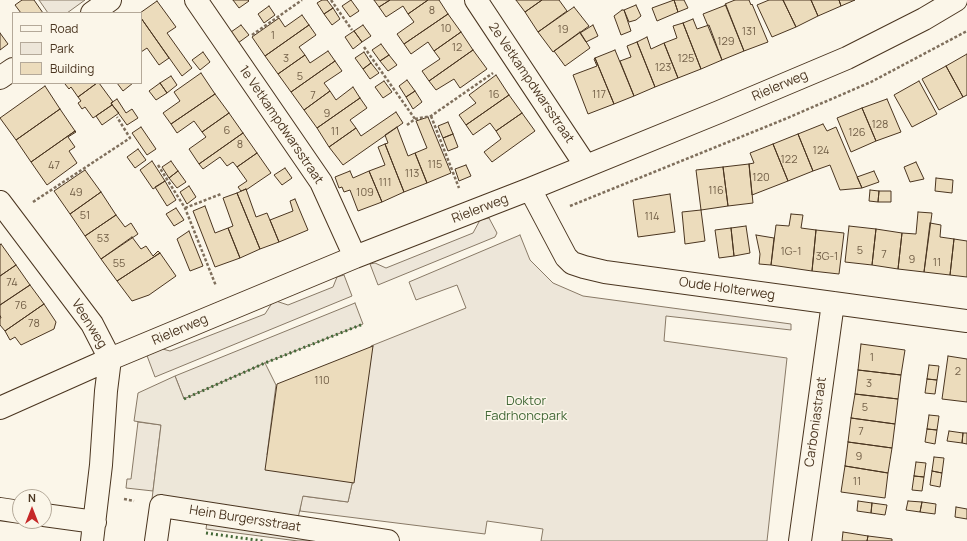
<!DOCTYPE html>
<style>
body{margin:0}
#map{position:relative;width:967px;height:541px;overflow:hidden;background:#fbf6e9;font-family:Manrope,sans-serif}
canvas{display:block}
.legend{position:absolute;left:12px;top:12px;width:130px;height:72px;box-sizing:border-box;background:#fbf6e9;border:1px solid #b4a999;margin:0;padding:5px 7px;list-style:none;font-size:12px;color:#4a3520}
.legend li{display:flex;align-items:center;gap:8px;height:20px}
.legend b{width:20px;border:1px solid #b4a999}
.north{position:absolute;left:12px;top:489px;width:40px;height:40px;box-sizing:border-box;background:#fbf6e9;border:1px solid #b4a999;border-radius:50%;rotate:0deg;font-size:11px;font-weight:700;line-height:16px;text-align:center;color:#4a3520}
.north::after{content:'';display:block;margin:auto;width:14px;height:18px;background:#c62828;clip-path:polygon(50% 0,100% 100%,50% 72%,0 100%)}
</style>
<div id="map">
<canvas width="967" height="541"></canvas>
<ul class="legend">
<li><b style="height:5px;background:#fbf6e9"></b>Road</li>
<li><b style="height:11px;background:#ede6d9"></b>Park</li>
<li><b style="height:11px;background:#ecdcbc"></b>Building</li>
</ul>
<div class="north">N</div>
</div>
<script>
const c = document.querySelector('canvas').getContext('2d');
c.lineJoin = 'round';
function paint(path, color) {
  c.fillStyle = color;
  c.fill(path, 'evenodd');
}
function toPath(rows) {
  const path = new Path2D();
  for (const r of rows) {
    path.moveTo(r[0], r[1]);
    for (let i = 2; i < r.length; i += 2) path.lineTo(r[i], r[i + 1]);
  }
  return path;
}
function trace(path, color, width, dash) {
  c.strokeStyle = color;
  c.lineWidth = width;
  c.lineCap = dash ? 'butt' : 'round';
  c.setLineDash(dash || []);
  c.stroke(path);
}
function write(font, color, halo, rows, align = 'center') {
  c.font = font + ' Manrope,sans-serif';
  c.lineWidth = 3;
  c.setLineDash([]);
  c.textBaseline = 'middle';
  c.strokeStyle = halo;
  c.fillStyle = color;
  for (const [text, x, y, turn = 0] of rows) {
    c.save();
    c.translate(x, y);
    c.rotate((+turn || 0) * Math.PI / 180);
    c.textAlign = isNaN(turn) ? turn : align;
    if (halo) c.strokeText(text, 0, 0);
    c.fillText(text, 0, 0);
    c.restore();
  }
}
const green = toPath([
 [39,0,85,0,67,13,48,13,39,0],
 [489,218,497,233,495,237,378,285,370,264,375,263,386,268,473,233,480,220,489,218],
 [520,235,530,260,553,283,583,296,791,324,791,330,666,316,664,341,787,358,767,541,541,541,543,529,487,521,485,534,300,511,302,496,348,502,356,466,371,346,466,308,457,285,416,300,409,282,520,235],
 [344,275,352,296,155,377,146,353,159,348,170,351,265,314,272,303,276,301,288,305,333,287,337,277,344,275],
 [355,303,363,324,265,363,184,399,175,376,355,303],
 [138,422,161,425,153,491,126,488,127,479,131,479,138,422]
]);
paint(green, '#ede6d9');
trace(green, '#887966', 1);
const parking = toPath([
 [265,363,276,385,267,455,356,466,348,502,303,496,298,518,152,499,161,425,134,421,138,393,175,376,184,399,265,363],
 [207,522,347,541,298,541,206,529,207,522]
]);
paint(parking, '#ede7d9');
trace(parking, '#887966', 1);
const building = toPath([
 [22,0,34,0,43,13,21,13,15,5,22,0],
 [233,0,248,0,249,1,239,8,233,0],
 [322,0,327,0,333,8,324,14,317,3,322,0],
 [351,0,359,11,350,17,342,6,351,0],
 [374,0,390,0,379,7,374,0],
 [390,0,428,0,408,14,403,6,386,17,379,7,390,0],
 [428,0,439,0,448,14,404,44,397,34,414,22,408,14,428,0],
 [516,0,542,0,525,12,516,0],
 [542,0,559,0,567,11,538,32,525,12,542,0],
 [674,0,678,12,657,21,652,8,674,0],
 [674,0,684,0,688,8,678,12,674,0],
 [735,0,749,0,751,5,752,4,768,42,744,51,725,4,735,0],
 [769,0,783,0,796,27,772,37,757,5,769,0],
 [783,0,811,0,818,16,796,27,783,0],
 [811,0,839,0,841,6,818,16,811,0],
 [839,0,855,0,841,6,839,0],
 [157,1,176,27,167,33,192,68,182,76,141,18,141,13,140,13,157,1],
 [636,5,641,16,636,20,629,22,624,10,636,5],
 [726,5,744,51,722,60,703,14,726,5],
 [269,6,275,15,264,23,258,14,269,6],
 [574,7,589,26,553,52,538,32,574,7],
 [333,8,340,19,332,25,324,14,333,8],
 [622,10,624,10,631,31,621,35,614,16,622,10],
 [448,14,461,32,434,51,428,42,411,54,404,44,448,14],
 [302,15,309,25,265,56,252,37,279,18,285,27,302,15],
 [141,18,169,58,159,65,147,48,141,52,141,18],
 [693,19,697,29,709,25,722,60,701,69,683,23,693,19],
 [683,23,701,69,678,78,664,43,677,38,673,26,683,23],
 [241,25,249,35,238,43,231,32,241,25],
 [309,25,316,35,299,47,305,55,278,74,265,56,309,25],
 [363,25,371,36,362,42,354,31,363,25],
 [593,25,598,36,586,42,580,33,593,25],
 [354,31,362,42,353,49,345,37,354,31],
 [461,32,473,50,429,81,422,71,440,59,434,51,461,32],
 [580,32,590,48,565,66,554,51,580,32],
 [0,33,8,44,0,50,0,33],
 [647,37,651,49,664,43,678,78,655,87,637,42,647,37],
 [637,42,655,87,634,96,620,61,631,57,627,46,637,42],
 [381,44,389,55,380,61,372,50,381,44],
 [473,50,487,69,460,88,454,79,436,90,429,81,473,50],
 [615,50,634,96,614,104,595,58,615,50],
 [328,51,335,61,291,92,278,74,305,55,310,63,328,51],
 [203,52,210,62,200,70,192,60,203,52],
 [364,52,371,63,363,69,355,58,364,52],
 [967,54,967,95,963,97,946,66,967,54],
 [389,55,397,65,388,71,380,61,389,55],
 [595,58,614,104,588,114,573,75,597,66,594,59,595,58],
 [335,61,342,71,324,83,330,91,304,110,291,92,335,61],
 [371,63,379,73,370,79,363,69,371,63],
 [946,66,963,97,939,110,922,79,946,66],
 [201,73,215,94,171,124,163,113,180,101,174,92,201,73],
 [496,75,509,95,466,125,459,115,476,103,469,95,496,75],
 [171,76,177,85,167,93,160,83,171,76],
 [407,80,415,91,406,97,399,86,407,80],
 [384,81,392,92,383,98,375,87,384,81],
 [919,81,937,114,912,127,894,95,919,81],
 [67,83,97,83,78,97,71,87,69,89,65,84,67,83],
 [97,83,99,83,113,102,111,103,112,105,93,118,85,107,82,109,78,103,81,101,78,97,97,83],
 [117,83,133,83,123,91,117,83],
 [160,83,167,93,156,100,149,91,160,83],
 [45,86,60,109,16,140,0,118,45,86],
 [353,87,360,98,317,128,304,110,330,91,336,100,353,87],
 [415,91,422,102,413,109,406,97,415,91],
 [215,94,229,113,202,132,194,121,177,133,171,124,215,94],
 [509,95,522,113,496,131,490,123,473,135,466,125,509,95],
 [360,98,367,108,350,120,356,128,329,147,317,128,360,98],
 [117,99,126,113,132,109,138,118,127,125,111,103,117,99],
 [887,99,901,132,876,141,862,108,887,99],
 [112,105,119,113,102,125,96,116,112,105],
 [862,108,876,141,851,152,837,118,862,108],
 [60,109,75,131,31,162,16,140,60,109],
 [396,112,403,123,343,165,329,147,356,128,361,136,396,112],
 [229,113,243,133,199,164,189,149,206,137,202,132,229,113],
 [522,113,535,131,492,162,484,152,501,139,496,131,522,113],
 [428,117,451,173,427,183,415,153,427,148,416,121,428,117],
 [448,122,453,134,443,138,438,126,448,122],
 [823,124,827,131,836,127,862,188,840,190,830,165,813,171,798,134,823,124],
 [141,127,156,149,147,155,132,133,141,127],
 [397,127,408,156,415,153,427,183,404,192,385,144,388,143,385,135,397,127],
 [75,131,76,132,68,137,75,147,69,151,77,163,47,185,31,162,75,131],
 [243,133,257,153,237,167,233,162,227,166,220,157,203,169,199,164,243,133],
 [453,134,458,147,448,151,443,138,453,134],
 [798,134,813,171,788,181,773,144,798,134],
 [385,144,404,192,382,202,369,171,385,165,378,147,385,144],
 [773,144,788,181,752,195,749,164,754,163,750,153,773,144],
 [138,149,146,160,135,168,127,157,138,149],
 [257,153,271,173,246,190,246,189,241,191,238,187,247,181,237,167,257,153],
 [152,161,165,181,153,189,140,170,152,161],
 [171,161,178,171,169,178,162,167,171,161],
 [916,162,924,179,910,182,904,167,916,162],
 [749,164,753,203,728,206,723,167,749,164],
 [466,165,471,176,459,181,455,169,466,165],
 [723,167,728,206,701,210,696,170,723,167],
 [285,168,292,178,282,185,274,175,285,168],
 [85,170,101,192,70,214,54,191,85,170],
 [178,171,186,182,177,188,169,178,178,171],
 [350,171,353,178,369,171,382,202,358,211,350,190,344,192,342,187,339,188,335,177,350,171],
 [874,171,879,182,862,188,857,177,874,171],
 [936,178,953,180,952,193,935,191,936,178],
 [165,181,176,200,167,206,155,187,165,181],
 [189,186,196,197,187,204,180,192,189,186],
 [246,189,256,217,267,213,279,242,260,249,237,193,246,189],
 [870,190,879,191,878,202,869,201,870,190],
 [879,191,891,191,891,202,878,202,879,191],
 [101,192,116,215,85,236,70,214,101,192],
 [237,193,260,249,240,258,228,228,233,226,223,198,237,193],
 [670,194,675,232,638,237,633,200,670,194],
 [295,199,308,230,279,242,270,220,293,211,290,201,295,199],
 [205,206,215,233,228,228,240,258,215,267,193,211,205,206],
 [176,208,184,220,174,226,166,214,176,208],
 [701,210,705,241,685,244,682,212,701,210],
 [918,212,932,213,924,272,898,269,902,233,916,234,918,212],
 [791,214,803,215,801,228,816,230,812,271,771,265,776,225,789,226,791,214],
 [116,215,125,227,131,223,138,234,101,259,85,236,116,215],
 [930,223,941,225,940,237,954,239,950,275,924,272,930,223],
 [746,226,750,253,734,256,731,228,746,226],
 [849,226,876,229,872,265,845,262,849,226],
 [731,228,734,256,719,258,715,230,731,228],
 [876,229,902,233,898,269,872,265,876,229],
 [816,230,844,233,839,274,812,271,816,230],
 [189,231,203,266,190,271,177,239,189,231],
 [756,235,774,238,771,265,759,264,760,254,756,235],
 [132,237,141,249,146,246,153,256,158,251,160,253,117,281,101,259,132,237],
 [954,239,967,241,967,277,950,275,954,239],
 [1,244,16,265,0,276,0,245,1,244],
 [160,253,176,276,149,295,132,301,117,281,160,253],
 [16,265,30,285,0,305,0,276,16,265],
 [30,285,44,304,5,331,0,325,0,318,1,318,0,315,0,305,30,285],
 [44,304,56,322,54,329,21,345,15,337,10,340,5,331,44,304],
 [861,344,905,350,901,375,858,370,861,344],
 [373,346,354,483,265,470,277,384,373,346],
 [948,356,967,359,967,402,942,399,948,356],
 [929,365,939,366,937,380,927,379,929,365],
 [858,370,901,375,898,399,855,394,858,370],
 [927,379,937,380,935,394,925,393,927,379],
 [855,394,898,399,895,424,851,418,855,394],
 [929,415,939,416,937,430,927,429,929,415],
 [851,418,895,424,892,448,848,442,851,418],
 [927,429,937,430,935,444,925,442,927,429],
 [949,431,963,433,962,443,947,441,949,431],
 [963,433,967,433,967,444,962,443,963,433],
 [848,442,892,448,888,473,845,466,848,442],
 [934,457,944,458,942,473,932,471,934,457],
 [916,462,926,463,924,477,914,476,916,462],
 [845,466,888,473,885,498,841,492,845,466],
 [932,471,942,473,940,487,930,485,932,471],
 [914,476,924,477,922,491,912,490,914,476],
 [858,501,872,503,871,513,857,511,858,501],
 [908,501,922,502,920,512,906,510,908,501],
 [922,502,936,504,935,514,920,512,922,502],
 [872,503,887,505,885,515,871,513,872,503],
 [956,507,967,509,967,519,955,517,956,507],
 [843,532,868,536,867,541,842,541,843,532],
 [868,536,892,539,892,541,867,541,868,536]
]);
paint(building, '#ecdcbc');
trace(building, '#4a3520', 1);
const minor = toPath([
 [196,0,321,182,355,257],
 [476,0,586,166],
 [92,13,110,0],
 [0,78,13,69],
 [530,189,566,257,572,263,584,267,605,272,967,321],
 [0,202,92,324,110,359,106,391,101,465,92,541],
 [0,408,110,359,355,257,530,189,719,112,847,58,924,19,956,0],
 [0,509,20,512],
 [44,515,95,522],
 [156,541,161,506,388,541],
 [800,541,833,303]
]);
trace(minor, '#4a3520', 24);
trace(toPath([
 [331,0,352,30],
 [252,35,302,0],
 [364,47,415,119],
 [431,116,459,188],
 [407,125,415,119,431,116,493,73],
 [158,165,185,208,216,286],
 [33,202,130,138,117,117],
 [570,206,785,119,871,82,967,31],
 [185,208,221,194],
 [124,499,134,501]
]), '#7f6f5c', 2.5, [3, 2]);
trace(minor, '#fbf6e9', 22);
trace(toPath([
 [184,399,265,363,363,324],
 [206,533,263,541]
]), '#436837', 3, [2, 3]);
write('11px', '#725f47', null, [
 ["8",432,11],
 ["10",446,29],
 ["19",563,30],
 ["131",749,32],
 ["1",273,36],
 ["129",726,42],
 ["12",457,48],
 ["3",286,59],
 ["125",686,59],
 ["123",663,68],
 ["5",300,77],
 ["16",494,95],
 ["117",599,95],
 ["7",313,96],
 ["9",327,114],
 ["128",880,125],
 ["6",227,131],
 ["11",335,132],
 ["126",857,133],
 ["8",240,145],
 ["124",821,151],
 ["122",789,160],
 ["115",435,165],
 ["47",54,166],
 ["113",412,174],
 ["120",761,178],
 ["111",385,183],
 ["116",716,191],
 ["49",76,193],
 ["109",365,193],
 ["51",85,216],
 ["114",652,217],
 ["53",103,239],
 ["5",860,251],
 ["1G-1",791,252],
 ["7",884,255],
 ["3G-1",827,257],
 ["9",912,260],
 ["11",937,263],
 ["55",119,264],
 ["74",12,283],
 ["76",21,306],
 ["78",34,324],
 ["1",872,358],
 ["2",958,372],
 ["110",322,381],
 ["3",869,384],
 ["5",865,408],
 ["7",861,432],
 ["9",859,457],
 ["11",857,482]
]);
write('13px', '#4a3520', '#fbf6e9', [
 ["2e Vetkampdwarsstraat",531,83,56],
 ["Rielerweg",780,86,-23],
 ["1e Vetkampdwarsstraat",281,125,56],
 ["Rielerweg",480,209,-21],
 ["Oude Holterweg",727,289,8],
 ["Veenweg",89,324,58],
 ["Rielerweg",180,330,-23],
 ["Carboniastraat",816,422,-82],
 ["Hein Burgersstraat",245,519,9]
]);
write('13px', '#436837', '#fbf6e9', [
 ["Doktor",526,401],
 ["Fadrhoncpark",526,416]
]);
</script>
